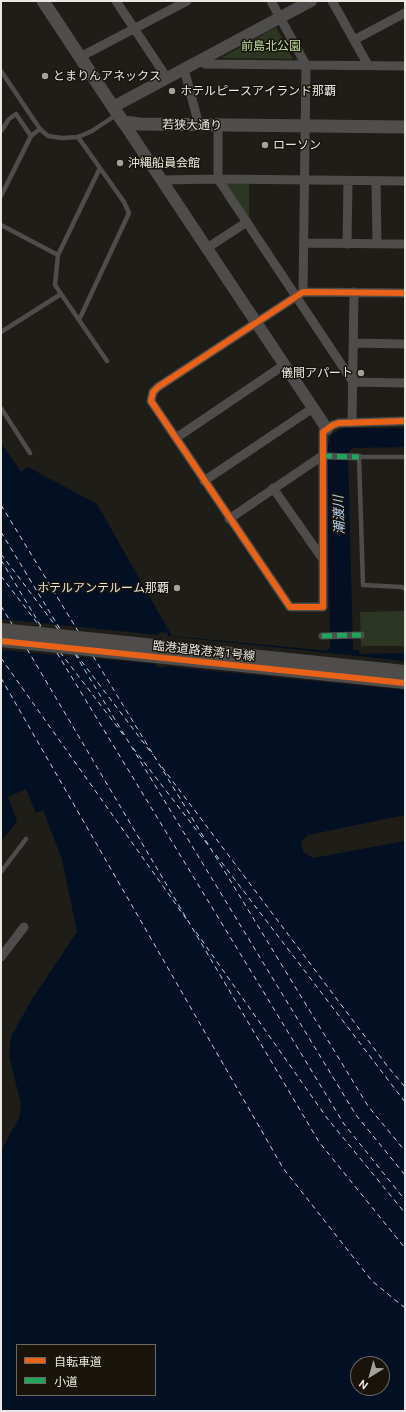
<!DOCTYPE html>
<meta charset="utf-8">
<style>
body{margin:0}
#map{position:relative;width:406px;height:1412px;overflow:hidden;background:#1e1d18;font-family:Ubuntu,"Noto Sans JP",sans-serif}
canvas{display:block}
.frame{position:absolute;inset:0;border:2px solid #eae8e1;pointer-events:none}
.legend{position:absolute;left:16px;top:1344px;width:140px;height:52px;box-sizing:border-box;background:#18140b;border:1px solid #6c6961;margin:0;padding:5px 7px;list-style:none;font-size:12px;color:#eae8e1}
.legend li{display:flex;align-items:center;gap:8px;height:20px}
.legend b{width:20px;border:1px solid #6c6961}
.north{position:absolute;left:350px;top:1356px;width:40px;height:40px;box-sizing:border-box;background:#18140b;border:1px solid #6c6961;border-radius:50%;rotate:217deg;font-size:11px;font-weight:700;line-height:16px;text-align:center;color:#eae8e1}
.north::after{content:'';display:block;margin:auto;width:14px;height:18px;background:#a3a19b;clip-path:polygon(50% 0,100% 100%,50% 72%,0 100%)}
</style>
<div id="map">
<canvas width="406" height="1412"></canvas>
<div class="frame"></div>
<ul class="legend">
<li><b style="height:5px;background:#ea6118"></b>自転車道</li>
<li><b style="height:5px;background:#20a55d"></b>小道</li>
</ul>
<div class="north">N</div>
</div>
<script>
const c = document.querySelector('canvas').getContext('2d');
c.lineJoin = 'round';
function paint(path, color) {
  c.fillStyle = color;
  c.fill(path, 'evenodd');
}
function toPath(rows) {
  const path = new Path2D();
  for (const r of rows) {
    path.moveTo(r[0], r[1]);
    for (let i = 2; i < r.length; i += 2) path.lineTo(r[i], r[i + 1]);
  }
  return path;
}
function trace(path, color, width, dash) {
  c.strokeStyle = color;
  c.lineWidth = width;
  c.lineCap = dash ? 'butt' : 'round';
  c.setLineDash(dash || []);
  c.stroke(path);
}
function write(font, color, halo, rows, align = 'center') {
  c.font = font + ' Ubuntu,"Noto Sans JP",sans-serif';
  c.lineWidth = 3;
  c.setLineDash([]);
  c.textBaseline = 'middle';
  c.strokeStyle = halo;
  c.fillStyle = color;
  for (const [text, x, y, turn = 0] of rows) {
    c.save();
    c.translate(x, y);
    c.rotate((+turn || 0) * Math.PI / 180);
    c.textAlign = isNaN(turn) ? turn : align;
    if (halo) c.strokeText(text, 0, 0);
    c.fillText(text, 0, 0);
    c.restore();
  }
}
paint(toPath([
 [276,27,293,59,221,58],
 [249,183,249,219,226,184],
 [405,611,405,646,361,646,360,612]
]), '#2c3622');
paint(toPath([
 [343,428,405,428,405,447,352,448,348,453,353,650,359,650,360,654,405,653,405,1411,1,1411,1,1151,19,1118,21,1104,9,1056,11,1037,31,1001,77,932,62,859,43,810,36,813,26,789,8,797,17,821,1,842,1,443,21,472,28,467,97,504,172,636,329,651,327,649,330,649,327,446,332,434],
 [17,1345,155,1345,155,1395,17,1395],
 [358,1364,382,1364,382,1388,358,1388]
]), '#031024');
paint(toPath([
 [1,619,159,635,160,632,168,633,168,636,405,661,405,690,165,666,164,668,156,667,156,664,1,650],
 [405,815,405,841,313,858,303,852,301,841,308,835]
]), '#1e1d18');
trace(toPath([
 [1,505,78,631],
 [1,532,60,629],
 [1,554,58,629],
 [1,560,42,628],
 [1,576,41,628],
 [1,606,12,624],
 [27,649,319,1142,405,1248],
 [60,652,125,737],
 [57,653,344,1124,405,1200],
 [75,654,356,1115,405,1175],
 [76,654,153,755],
 [93,656,368,1106,405,1151],
 [1,658,187,920],
 [1,678,283,1168,372,1281,405,1308],
 [133,748,208,845],
 [162,767,388,1067,405,1087],
 [216,855,405,1102],
 [196,932,327,1118,405,1213]
]), '#bad8f6', 1, [5, 4]);
trace(toPath([
 [1,71,40,129,48,136,62,138,78,137,92,131,116,115],
 [2,130,9,119,16,114,31,136],
 [78,137,124,202,129,213,79,320],
 [100,168,58,255,55,285,107,361],
 [1,196,31,136,40,129],
 [1,225,58,255],
 [1,332,61,294],
 [1,408,30,453],
 [405,457,359,457,363,585,402,587,405,589],
 [1,872,26,839]
]), '#4f4d4b', 4.5);
trace(toPath([
 [322,456,359,457],
 [322,636,361,635]
]), '#4f4d4b', 7);
trace(toPath([
 [116,1,167,78],
 [271,1,306,65,303,292],
 [332,1,368,65],
 [354,40,405,13],
 [80,57,187,1],
 [201,60,205,64,405,66],
 [184,69,199,125],
 [218,125,218,179,353,382,405,383],
 [162,180,218,179,405,181],
 [376,181,377,244],
 [304,243,405,244],
 [347,244,348,181],
 [207,248,247,222],
 [405,293,303,292,158,387,153,392,151,401,290,607,323,607,323,432,333,425,339,423,405,421],
 [354,343,405,344],
 [352,423,354,292],
 [176,438,284,365],
 [204,481,313,408],
 [273,488,322,558],
 [229,519,322,456],
 [1,957,24,927]
]), '#4f4d4b', 9);
trace(toPath([
 [113,107,311,1],
 [123,122,327,429],
 [1,629,405,671],
 [1,641,405,683]
]), '#4f4d4b', 12);
trace(toPath([
 [43,1,123,122,140,124,405,127]
]), '#504e4d', 13);
trace(toPath([
 [322,456,359,457],
 [322,636,361,635]
]), '#20a55d', 5, [10, 5]);
trace(toPath([
 [405,293,303,292,158,387,153,392,151,401,290,607,323,607,323,432,333,425,339,423,405,421],
 [1,641,405,683]
]), '#ea6118', 6);
for (const [x, y, r, color] of [
 [45,76,4,"#a3a19b"],
 [172,91,4,"#a3a19b"],
 [265,145,4,"#a3a19b"],
 [120,163,4,"#a3a19b"],
 [361,373,4,"#a3a19b"],
 [177,588,4,"#a3a19b"]
]) {
  const dot = new Path2D();
  dot.arc(x, y, r, 0, 2 * Math.PI);
  c.fillStyle = color;
  c.fill(dot);
  trace(dot, '#18140b', 1.5);
}
write('12px', '#bfdfa3', '#18140b', [
 ["前島北公園",271,46]
]);
write('12px', '#eae8e1', '#18140b', [
 ["とまりんアネックス",53,76],
 ["ホテルピースアイランド那覇",180,91],
 ["ローソン",273,145],
 ["沖縄船員会館",128,163],
 ["儀間アパート",353,373,"right"],
 ["ホテルアンテルーム那覇",169,588,"right"]
], 'left');
write('12px', '#eae8e1', '#18140b', [
 ["若狭大通り",192,125,1],
 ["臨港道路港湾1号線",204,651,6]
]);
write('italic 13px', '#bad8f6', '#18140b', [
 ["潮渡川",339,515,-92]
]);
</script>
